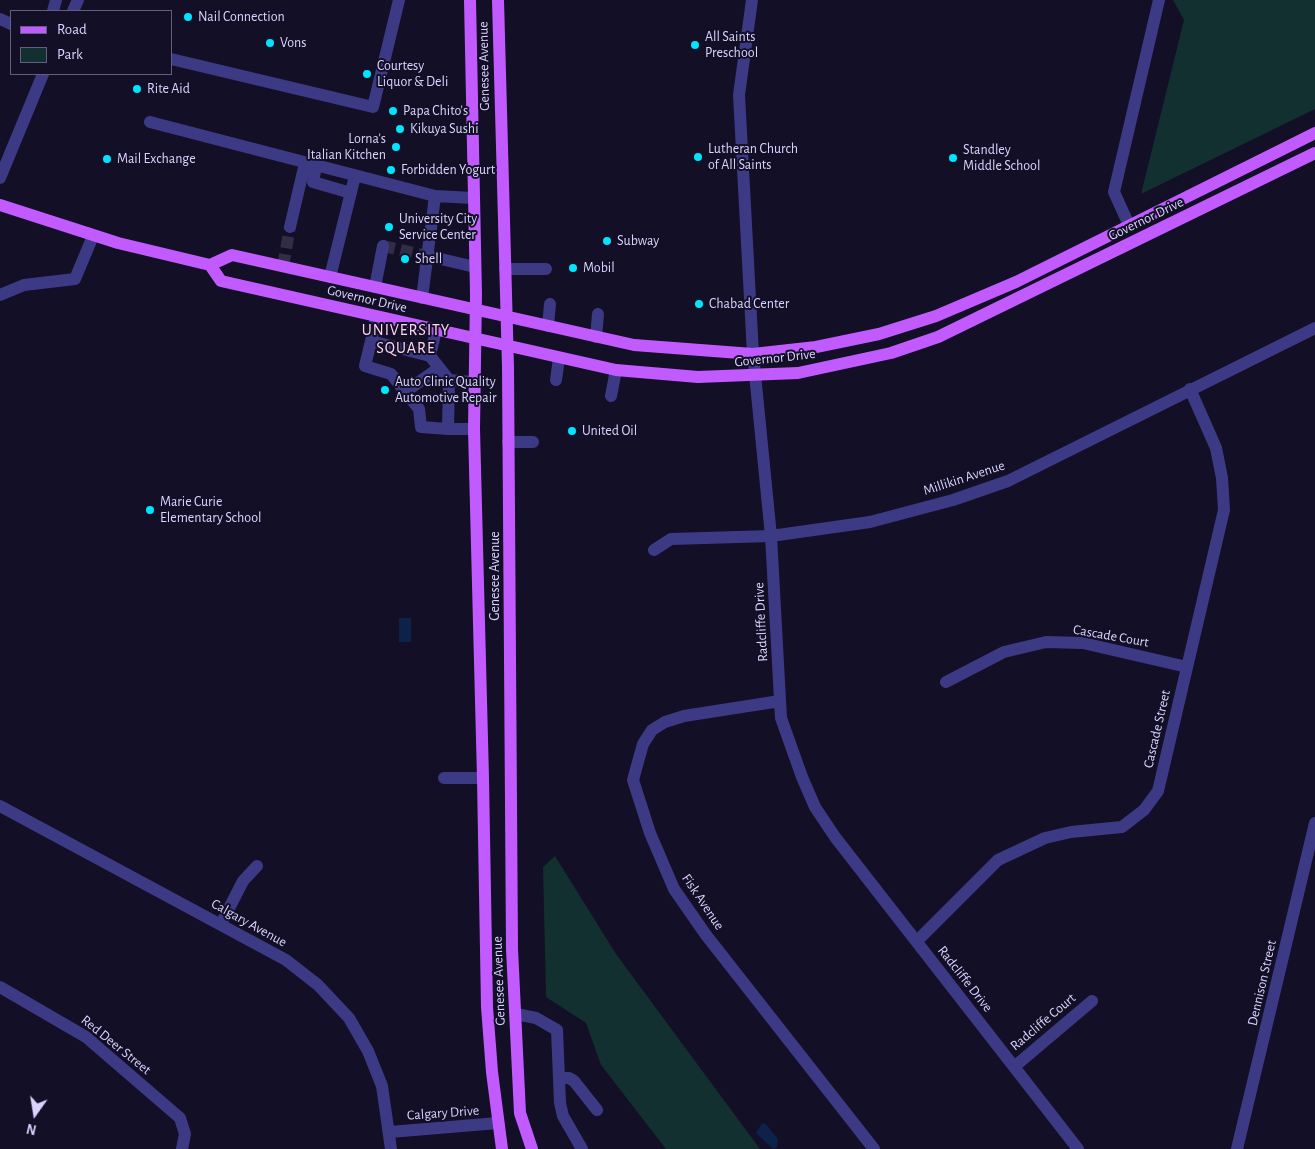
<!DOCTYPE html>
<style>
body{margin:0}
#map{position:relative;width:1315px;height:1149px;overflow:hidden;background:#130f26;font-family:"Alegreya Sans",sans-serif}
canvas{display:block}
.legend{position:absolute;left:10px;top:10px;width:162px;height:65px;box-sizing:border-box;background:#130f26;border:1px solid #625e7d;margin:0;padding:6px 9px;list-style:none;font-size:15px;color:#d9d4ff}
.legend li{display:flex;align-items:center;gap:10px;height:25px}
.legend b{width:25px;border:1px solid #625e7d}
.north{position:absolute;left:10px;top:1089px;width:50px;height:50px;-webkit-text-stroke:4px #130f26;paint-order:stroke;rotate:193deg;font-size:14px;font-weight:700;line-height:20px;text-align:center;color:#d9d4ff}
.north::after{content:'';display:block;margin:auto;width:18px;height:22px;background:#d9d4ff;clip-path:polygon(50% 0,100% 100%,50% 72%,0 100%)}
</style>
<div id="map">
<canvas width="1315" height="1149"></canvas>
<ul class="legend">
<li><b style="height:6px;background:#c25bff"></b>Road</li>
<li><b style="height:14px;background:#12302f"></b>Park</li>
</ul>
<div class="north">N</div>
</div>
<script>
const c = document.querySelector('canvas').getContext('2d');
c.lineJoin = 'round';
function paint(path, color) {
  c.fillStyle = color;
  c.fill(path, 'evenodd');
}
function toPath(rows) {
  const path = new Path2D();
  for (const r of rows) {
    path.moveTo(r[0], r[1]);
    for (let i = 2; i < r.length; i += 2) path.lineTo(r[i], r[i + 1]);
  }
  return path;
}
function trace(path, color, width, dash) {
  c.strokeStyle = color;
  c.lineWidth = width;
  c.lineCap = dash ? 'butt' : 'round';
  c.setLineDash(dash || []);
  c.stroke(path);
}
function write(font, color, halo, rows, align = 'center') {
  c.font = font + ' "Alegreya Sans",sans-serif';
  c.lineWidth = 4;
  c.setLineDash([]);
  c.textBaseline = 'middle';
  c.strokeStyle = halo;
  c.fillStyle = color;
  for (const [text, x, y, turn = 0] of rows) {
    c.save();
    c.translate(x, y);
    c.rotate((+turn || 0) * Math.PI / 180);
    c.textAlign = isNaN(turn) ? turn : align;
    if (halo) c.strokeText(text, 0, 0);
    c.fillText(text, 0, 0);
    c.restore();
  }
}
paint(toPath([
 [1173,0,1315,0,1315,109,1141,194,1184,20],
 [555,856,616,954,760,1149,666,1149,601,1065,586,1023,546,997,543,867]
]), '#12302f');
paint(toPath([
 [399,618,411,618,411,642,399,642],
 [762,1123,766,1124,778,1139,777,1147,773,1149,756,1133]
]), '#0c2248');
trace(toPath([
 [383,246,428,256],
 [283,266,290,227]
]), '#312d47', 12, [12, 6]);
trace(toPath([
 [752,0,739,95,753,354,771,536,781,718,802,777,815,807,835,837,1078,1149],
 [53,11,56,0],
 [73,11,78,0],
 [0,19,11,24],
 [171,59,373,107,399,0],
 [150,122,435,196,473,198],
 [316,166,313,182,351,193],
 [0,178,43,74],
 [1129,225,1114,192,1159,0],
 [290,227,305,163],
 [428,256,475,267],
 [505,269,546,269],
 [330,277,355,176],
 [375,287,383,246],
 [0,295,24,285,75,279,93,236],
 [422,298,435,196],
 [548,326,550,304],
 [596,337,598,314],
 [371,341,430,356,449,380,448,429,421,427,419,409,391,374,365,366,371,341],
 [371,341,376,317],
 [430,356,436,330],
 [449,380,473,382],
 [556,380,559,358],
 [405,392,439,368],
 [611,396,616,370],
 [448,429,474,429],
 [508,442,533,442],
 [654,550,671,539,771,536,870,522,953,500,1008,481,1315,328],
 [946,682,1004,652,1046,642,1083,643,1187,667],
 [780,701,684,716,665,722,652,730,643,744,633,780,650,833,674,889,706,935,874,1149],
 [444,778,483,778],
 [0,806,286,960,318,985,349,1018,368,1051,382,1086,391,1149],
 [221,924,243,881,257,866],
 [917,941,998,860,1045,838,1071,832,1122,827,1144,810,1158,791,1224,510,1222,478,1216,448,1190,389],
 [0,987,86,1037,180,1118,185,1134,182,1149],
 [516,1014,536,1018,557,1030,560,1103,563,1116,582,1149],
 [1014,1067,1092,1001],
 [559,1078,569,1078,574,1081,597,1110],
 [390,1132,498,1123],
 [1237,1149,1315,823]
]), '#3d3a85', 12);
trace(toPath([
 [470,0,476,294,474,429,483,778,487,1007,492,1072,502,1149],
 [498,0,508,367,512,949,520,1113,532,1149],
 [0,205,118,243,210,265,232,255,634,345,753,354,816,347,879,334,936,316,1016,282,1315,133],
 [210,265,221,281,616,370,698,377,798,373,891,353,938,337,1315,153]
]), '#c25bff', 12);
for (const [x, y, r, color] of [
 [188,17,5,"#00e5ff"],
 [270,43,5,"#00e5ff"],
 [695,45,5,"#00e5ff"],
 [367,74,5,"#00e5ff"],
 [137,89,5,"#00e5ff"],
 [393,111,5,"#00e5ff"],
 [400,129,5,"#00e5ff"],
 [396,147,5,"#00e5ff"],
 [698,157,5,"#00e5ff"],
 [953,158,5,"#00e5ff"],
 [107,159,5,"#00e5ff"],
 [391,170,5,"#00e5ff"],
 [389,227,5,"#00e5ff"],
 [607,241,5,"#00e5ff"],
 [405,259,5,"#00e5ff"],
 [573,268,5,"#00e5ff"],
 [699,304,5,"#00e5ff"],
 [385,390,5,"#00e5ff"],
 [572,431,5,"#00e5ff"],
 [150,510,5,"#00e5ff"]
]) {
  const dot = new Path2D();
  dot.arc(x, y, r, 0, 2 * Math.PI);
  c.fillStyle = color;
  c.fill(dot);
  trace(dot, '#130f26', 2);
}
write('14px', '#d9d4ff', '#130f26', [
 ["Nail Connection",198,17],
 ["All Saints",705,37],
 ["Preschool",705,53],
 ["Vons",280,43],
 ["Courtesy",377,66],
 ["Liquor & Deli",377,82],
 ["Rite Aid",147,89],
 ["Papa Chito's",403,111],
 ["Kikuya Sushi",410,129],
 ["Lorna's",386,139,"right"],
 ["Italian Kitchen",386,155,"right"],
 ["Lutheran Church",708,149],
 ["of All Saints",708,165],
 ["Standley",963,150],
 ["Middle School",963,166],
 ["Mail Exchange",117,159],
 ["Forbidden Yogurt",401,170],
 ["University City",399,219],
 ["Service Center",399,235],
 ["Subway",617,241],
 ["Shell",415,259],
 ["Mobil",583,268],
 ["Chabad Center",709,304],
 ["Auto Clinic Quality",395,382],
 ["Automotive Repair",395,398],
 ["United Oil",582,431],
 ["Marie Curie",160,502],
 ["Elementary School",160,518]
], 'left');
write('14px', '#d9d4ff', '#130f26', [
 ["Genesee Avenue",484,66,-91],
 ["Governor Drive",1146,219,-26],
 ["Governor Drive",367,299,13],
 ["Governor Drive",775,358,-6],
 ["Millikin Avenue",964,478,-18],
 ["Genesee Avenue",495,576,-90],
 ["Radcliffe Drive",761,622,-93],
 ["Cascade Court",1111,636,10],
 ["Cascade Street",1157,729,-77],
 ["Fisk Avenue",703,902,56],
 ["Calgary Avenue",249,923,29],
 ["Radcliffe Drive",965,979,52],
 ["Genesee Avenue",499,981,-92],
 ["Dennison Street",1262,983,-77],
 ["Radcliffe Court",1043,1022,-40],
 ["Red Deer Street",116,1045,39],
 ["Calgary Drive",443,1113,-4]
]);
c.letterSpacing = '1px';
write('16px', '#ffd6f0', '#130f26', [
 ["UNIVERSITY",406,330],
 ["SQUARE",406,348]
]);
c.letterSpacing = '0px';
</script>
